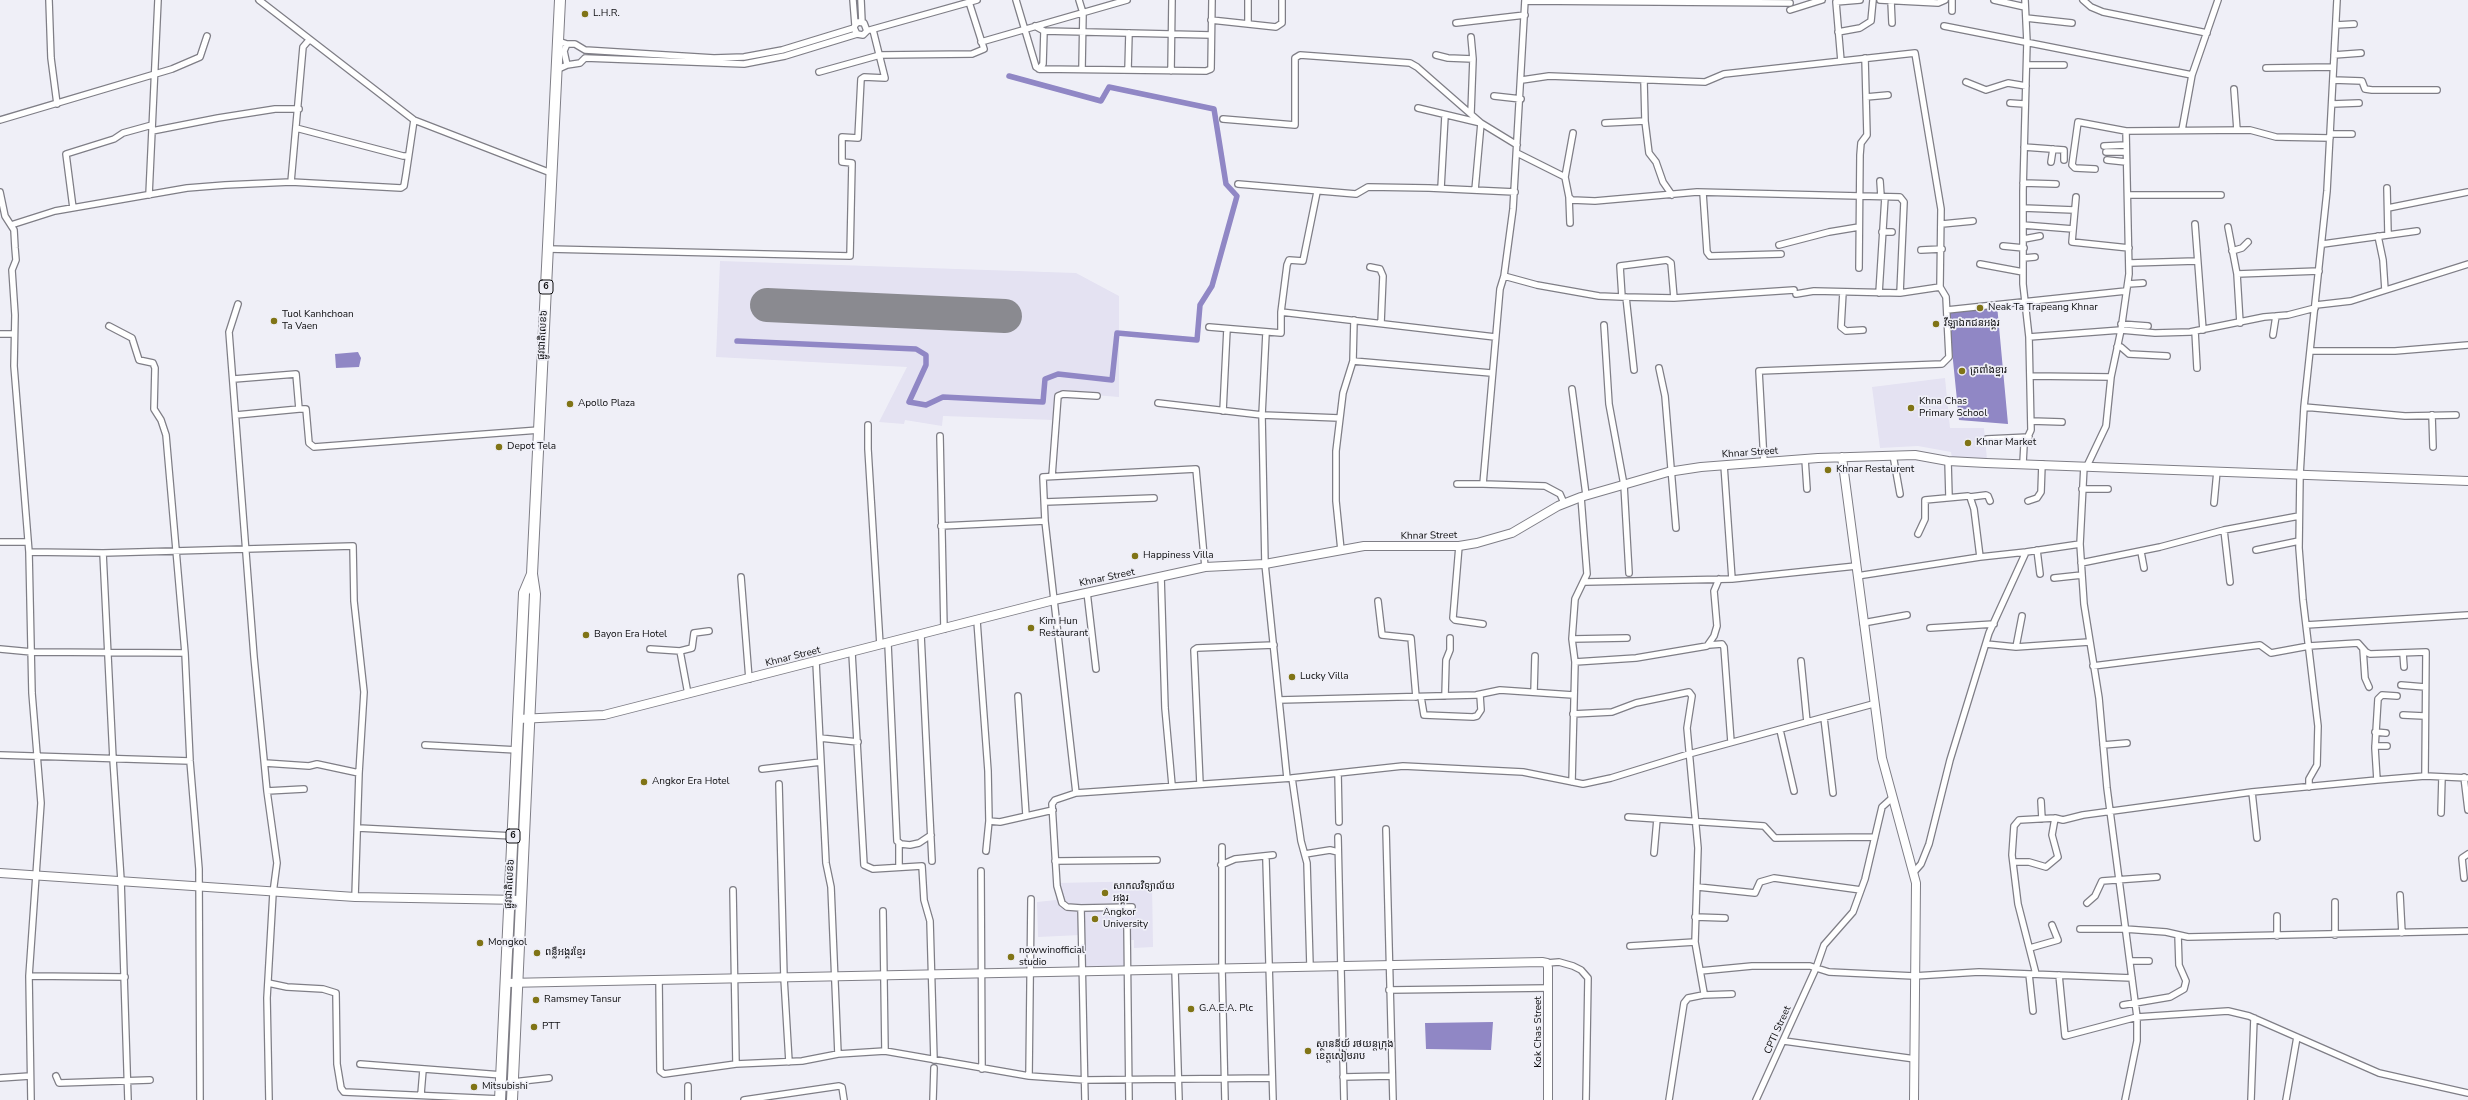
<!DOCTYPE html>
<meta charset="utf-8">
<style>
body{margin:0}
canvas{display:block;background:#efeff7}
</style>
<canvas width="2468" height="1100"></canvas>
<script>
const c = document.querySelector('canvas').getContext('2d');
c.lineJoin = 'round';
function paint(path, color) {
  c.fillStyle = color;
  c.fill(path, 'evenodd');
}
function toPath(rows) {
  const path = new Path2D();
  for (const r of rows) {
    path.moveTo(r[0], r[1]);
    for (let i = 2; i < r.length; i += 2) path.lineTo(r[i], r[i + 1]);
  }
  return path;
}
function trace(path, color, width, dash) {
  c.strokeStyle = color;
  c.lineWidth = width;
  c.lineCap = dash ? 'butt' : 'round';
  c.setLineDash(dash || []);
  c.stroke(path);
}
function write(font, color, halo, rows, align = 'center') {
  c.font = font + ' "Nunito Sans","Noto Sans Khmer",sans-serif';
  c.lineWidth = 3.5;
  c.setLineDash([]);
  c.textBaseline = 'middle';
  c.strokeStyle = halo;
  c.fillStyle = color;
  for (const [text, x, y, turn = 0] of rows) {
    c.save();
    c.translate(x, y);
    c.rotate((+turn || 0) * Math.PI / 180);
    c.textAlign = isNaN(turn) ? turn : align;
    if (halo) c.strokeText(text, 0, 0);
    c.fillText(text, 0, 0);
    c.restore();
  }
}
paint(toPath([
 [720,261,1076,273,1119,296,1119,397,1057,392,1054,420,943,416,942,426,905,420,904,424,879,422,907,367,716,357],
 [1945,378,1950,428,1984,428,1987,459,1952,458,1951,452,1918,446,1880,448,1872,387],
 [1152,881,1153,947,1134,948,1134,940,1128,940,1127,971,1082,972,1081,935,1038,937,1037,902,1056,900,1056,883]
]), '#e4e2f2');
paint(toPath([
 [1997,305,2008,424,1959,420,1948,311],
 [358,352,361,358,359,367,336,368,335,354],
 [1493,1022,1491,1050,1426,1049,1425,1023]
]), '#9087c5');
trace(toPath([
 [737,341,916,349,926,355,926,365,909,402,926,405,943,397,1043,402,1045,379,1058,374,1112,380,1117,333,1197,340,1200,305,1212,286,1237,196,1226,184,1214,109,1109,87,1101,101,1009,76]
]), '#9087c5', 5.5);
trace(toPath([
 [767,305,1005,316]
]), '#8a8a90', 34);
const street = toPath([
 [49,0,51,58,57,104],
 [259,0,414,120,551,173],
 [853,0,855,25],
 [861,0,862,22],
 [1016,0,1036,67,1039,69],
 [1079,0,1083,13,1082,69],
 [1525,0,1513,209,1504,276,1500,289,1483,484,1545,486,1560,494,1564,503],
 [1880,0,1938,3,1945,0],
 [1952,0,1952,11],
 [1994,0,2025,7],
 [2083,0,2091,7,2103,12,2207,33],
 [1525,1,1790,3],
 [1891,1,1892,23],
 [1790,10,1822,0],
 [2026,18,2072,23],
 [1211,20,1276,27,1282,23,1282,0],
 [1456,23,1525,15],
 [1248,24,1248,0],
 [2336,25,2354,24],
 [1035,26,1044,31,1211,35],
 [1944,26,2192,75],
 [870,30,977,0],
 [1838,32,1860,28,1871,21,1873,0],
 [558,41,567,44,575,44,585,50,714,58,744,57,782,50,854,28],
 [981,42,1127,0],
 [1436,55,1448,58,1473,59],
 [2334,55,2361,53],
 [1841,61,1836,2,1860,0],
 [567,65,564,51,567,44],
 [2027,65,2064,65],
 [2266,68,2333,67],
 [1039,69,1206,71,1211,69,1212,0],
 [1039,69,1043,64,1044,31],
 [556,70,567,65,580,63,585,58,744,64,785,56,857,34,863,35,867,31,864,23,858,22,855,25,854,28,857,34],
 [1128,70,1129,33],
 [1171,71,1172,0],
 [819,72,880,55,972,54,984,49,969,2],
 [1522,80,1549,76,1705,82,1724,74,1915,53,1941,209,1940,287,1946,297,1949,357,1942,364,1759,371,1764,462],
 [2333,80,2362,81,2365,89,2372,90,2437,90],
 [1644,81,1645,121,1649,153,1656,162,1663,182,1672,195],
 [1966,82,1986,90,2008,83,2026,86],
 [2234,89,2237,130],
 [1494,96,1521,99],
 [1866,97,1888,95],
 [2010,103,2024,104],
 [2332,104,2359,103],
 [1418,108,1481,123,1517,145],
 [1471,113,1473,59,1471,37],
 [1223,119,1295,125,1295,58,1300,55,1410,63,1417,67,1481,123,1475,190],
 [0,120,172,69,200,57,207,36],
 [1605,123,1645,121],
 [296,128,403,156,408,156],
 [2182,130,2192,75,2218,0],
 [152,131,218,118,275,109,299,109],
 [1573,133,1565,177,1569,197,1572,200,1595,201,1697,192,1900,197,1904,202,1900,293],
 [2330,134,2352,134],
 [2104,146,2126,145],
 [2024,147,2064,150,2064,160],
 [2106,152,2126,152],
 [1517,153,1565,177],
 [2107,160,2126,162],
 [2051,162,2053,149],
 [2095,169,2075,168,2072,165,2078,122,2126,131,2250,130,2276,137,2330,138],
 [1880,181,1881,196],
 [291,182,303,47,309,40],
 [2023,183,2056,184],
 [1238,184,1356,194,1368,187,1429,188,1515,192],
 [1441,188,1445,116],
 [2387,188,2388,234],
 [0,192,5,216,14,230,15,248,16,260,12,270,15,315,14,366,29,552,32,693,41,803,29,976,31,1100],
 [1703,193,1707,252,1710,256,1781,254],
 [149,195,158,0],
 [2128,195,2221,195],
 [1569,197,1570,223],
 [2076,197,2072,242,2129,248],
 [73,208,66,154,114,139,123,133,152,125],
 [2023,208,2074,210],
 [2388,208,2468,192],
 [1942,224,1973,221],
 [2195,224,2203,330],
 [11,225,55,211,187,188,225,185,291,182,401,188,404,186,406,174,414,120],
 [2023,225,2073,229],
 [2228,227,2237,274,2240,323],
 [1882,232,1892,232],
 [2378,236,2383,260,2385,290],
 [2024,239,2040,236],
 [2323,244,2417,231],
 [1779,245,1829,232,1859,227],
 [2003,246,2024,248],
 [548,249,850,256,852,163,842,162,842,137,858,138,861,79,864,77,885,78,873,30],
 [1921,250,1942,249],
 [2232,251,2242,248,2248,242],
 [2024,258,2035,257],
 [2130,263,2196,261],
 [1980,264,2023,272],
 [1370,267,1380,269,1383,276,1381,323],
 [1859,268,1860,155,1861,143,1867,135,1865,58],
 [2237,274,2319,271],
 [1504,276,1537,285,1599,296,1622,297,1674,298,1794,290],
 [2128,284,2143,283],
 [1843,292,1841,327,1846,331,1863,330],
 [1879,293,1885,197],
 [1796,294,1814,291,1900,293,1940,287],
 [1622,297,1620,266,1667,260,1671,263,1674,298],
 [1626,297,1634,370],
 [238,304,229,332,254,657,267,791,277,863,273,893,267,998,269,1100],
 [2316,305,2351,301,2468,264],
 [1947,310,2126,291],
 [1281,312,1495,337],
 [2121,324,2148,326],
 [1604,325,1609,404,1624,485,1629,573],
 [109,326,132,338,139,360,153,363,155,368,154,409,161,420,166,435,185,653,190,761,199,869,200,1100],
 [1209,327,1281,333,1281,312,1287,265,1289,260,1303,261,1317,192],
 [2195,331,2197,368],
 [1266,333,1262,415,1265,564,1287,778],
 [0,334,14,334],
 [2273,335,2276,316],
 [2029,337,2121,330,2155,333,2190,332,2264,317,2288,315,2315,308],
 [2117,347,2121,347,2129,354,2167,356],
 [2311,351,2395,351,2468,345],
 [1353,361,1354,320],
 [1659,368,1665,396,1676,528],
 [2030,376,2111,377],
 [234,379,296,374,299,409,306,409,309,443,314,447,539,430],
 [1572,389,1586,495],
 [1158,403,1262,415,1339,418],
 [2304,407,2405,416,2456,415],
 [1223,411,1227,329],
 [236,415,299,409],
 [2432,415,2433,447],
 [2031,421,2062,422],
 [868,425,868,449,880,645],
 [940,436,944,629],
 [1987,439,2029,437],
 [1893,455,1900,494],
 [1805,459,1807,489],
 [1948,461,1949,497],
 [2023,463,2024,445,2031,430,2029,337,2023,284,2023,191,2027,42,2025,0],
 [1724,465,1732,579],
 [2084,466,2080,544,2084,604,2099,698,2107,788,2137,1017,2137,1041,2125,1100],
 [2087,466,2106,426,2111,377,2121,330,2129,274,2126,131],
 [1052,476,1058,396,1063,394,1097,396],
 [1457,484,1483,484],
 [2082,489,2108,489],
 [1970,497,1986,495,1988,496,1990,501],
 [2028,501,2037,498,2041,492,2042,464],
 [1045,502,1154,498],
 [2214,503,2217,471],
 [941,526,1045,521],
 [2224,530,2230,582],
 [1918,534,1925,519,1925,500,1968,496,1970,497,1974,509,1980,557,2026,552],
 [0,542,28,542],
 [1459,546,1453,618,1455,620,1483,624],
 [1341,550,1336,501,1336,451,1343,393,1353,361,1491,373],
 [2037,550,2040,574],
 [2256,550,2299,541],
 [29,552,103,553,353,546,354,601,364,692,359,773,355,897],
 [2141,552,2144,568],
 [103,553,113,759,121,880,128,1100],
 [2081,563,2160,547,2224,530,2299,516],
 [1161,576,1165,708,1172,785],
 [1857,576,1980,557],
 [741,577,749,679],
 [2054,578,2082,575],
 [1585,582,1732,579,1856,566],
 [1087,592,1096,669],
 [1378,601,1382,635,1411,638,1416,697],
 [977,621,988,771,989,821,986,851],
 [1863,623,1907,615],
 [2306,625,2468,615],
 [1930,628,1994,624],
 [921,635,932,861],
 [1572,639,1627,638],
 [888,644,897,841,901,844,910,845,919,843,931,835],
 [1986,644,2016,647,2089,642],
 [1709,645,1722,644,1724,647,1731,742],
 [2016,647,2022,616],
 [0,649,32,652,185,653],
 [650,649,680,651],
 [2363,649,2365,678,2369,687],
 [852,653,864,865,873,869,922,866,924,900,930,921,934,1060],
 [2403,653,2404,667],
 [1801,661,1807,722],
 [816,662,826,863,831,887,838,1054],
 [1575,662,1636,658,1707,646,1714,636,1717,626,1714,591,1719,579],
 [2093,666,2260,645,2271,653,2309,646,2358,643,2366,652,2370,654,2426,652,2425,776],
 [2401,685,2425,687],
 [1534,692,1535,656],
 [688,694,680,651,692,648,694,633,709,631],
 [1018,696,1026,815],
 [1445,696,1446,660,1450,650,1450,638],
 [1421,697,1424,715,1473,717,1477,716,1481,710,1480,695],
 [1279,700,1476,695,1500,690,1573,695],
 [1573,714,1612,712,1636,703,1689,692,1692,696,1687,728,1698,848,1695,942,1704,993,1703,995,1688,998,1684,1003,1669,1100],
 [2403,715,2424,716],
 [1824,718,1833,793],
 [1780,730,1794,791],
 [2375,732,2386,733],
 [820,738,858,742],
 [425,745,517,750],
 [2103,745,2127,743],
 [2375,746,2387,746],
 [0,755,190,761],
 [265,763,309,766,317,764,359,773],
 [762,769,821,762],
 [1338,773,1339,822],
 [2464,777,2468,810],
 [1292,778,1301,841,1307,863,1310,966],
 [2377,780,2375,748,2378,699,2382,695,2397,696],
 [1572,782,1575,662,1572,639,1575,599,1587,574,1581,497],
 [779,784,784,978,789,1062],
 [1200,784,1194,650,1197,648,1274,645],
 [2309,787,2309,779,2317,765,2318,726,2303,600,2299,548,2300,475,2304,407,2327,191,2337,0],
 [267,791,304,789],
 [2252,792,2257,838],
 [1076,793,1045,521,1043,477,1196,469,1205,567],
 [2041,801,2042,819],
 [2441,813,2442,777],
 [1628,817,1764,826,1775,838,1875,837],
 [989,821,1000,822,1053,810],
 [358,828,513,836],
 [1386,829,1393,1100],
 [1338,837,1344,1100],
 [1222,847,1222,968,1225,1100],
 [1654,853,1657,819],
 [1305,854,1330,850,1338,852],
 [1266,860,1273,1100],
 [1055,861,1157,860],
 [2014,862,2029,862,2046,867,2058,857,2052,835,2055,818],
 [1221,865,1235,859,1273,855],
 [899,867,899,843],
 [981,871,982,1069],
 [1914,872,1921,864,1929,844,1950,760,1989,633,2026,552,2080,544],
 [2464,878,2462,858,2468,854],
 [1698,887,1755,893,1760,882,1774,878,1861,890],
 [733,890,736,1064],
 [2400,895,2402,933],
 [2087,903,2095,896,2102,881,2157,877],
 [1132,907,1081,908,1067,907,1062,903,1057,886,1052,804,1055,800,1076,793,1292,778,1403,766,1523,772,1583,784,1611,778,1689,754,1873,704],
 [1081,908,1085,1100],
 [883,911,885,1051],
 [1695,917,1725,918],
 [1127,925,1129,1100],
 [2080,929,2125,929,2166,932,2188,937,2468,931],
 [2335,935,2335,902],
 [2277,936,2277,916],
 [1630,946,1695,942],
 [2030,948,2058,940,2052,925],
 [2130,961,2149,961],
 [1547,963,1559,962,1573,966,1581,970,1588,978,1586,1100],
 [1175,970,1179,1100],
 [1700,971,1752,966,1810,966,1829,972,1914,976,1979,972,2132,978],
 [2029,974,2033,1011],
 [2036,974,2018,904,2012,855,2014,826,2019,820,2055,818,2063,820,2083,815,2252,792,2377,780,2425,776,2468,778],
 [2059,975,2065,1036,2137,1017,2228,1011,2249,1016,2379,1073,2468,1093],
 [29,976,125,977],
 [659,979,660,1071,664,1074,736,1064,802,1061,838,1054,885,1051,1029,1076,1085,1080,1272,1078],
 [268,983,287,987,323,989,336,993,337,1064,341,1088,344,1092,500,1099],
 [1389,990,1549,988],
 [1703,995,1732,994],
 [2123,1005,2170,997,2184,989,2186,981,2179,965,2178,935],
 [1784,1041,1915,1059],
 [360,1064,502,1075],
 [56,1076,59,1083,150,1080],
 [1029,1076,1031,899],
 [1343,1077,1391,1076],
 [0,1078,30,1076],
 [513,1082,549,1078],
 [688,1086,688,1100],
 [421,1094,423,1070],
 [744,1100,839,1086,842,1087,844,1100],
 [933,1100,934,1068],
 [1756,1100,1816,968,1824,945,1853,912,1865,879,1882,807,1892,798],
 [2251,1100,2254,1018],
 [2286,1100,2297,1037]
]);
const secondary = toPath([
 [1842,457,1882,758,1916,883,1914,1100],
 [518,719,604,715,1054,600,1205,567,1265,564,1364,546,1459,546,1477,543,1512,533,1558,506,1581,497,1668,472,1701,467,1818,458,1915,455,1948,461,1986,463,2468,481],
 [0,873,355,897,521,900],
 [506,983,1542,962,1547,963,1548,968,1548,1100]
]);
const highway = toPath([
 [500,1100,524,593,532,574],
 [512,1100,535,594,532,574,560,0]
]);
trace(street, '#7f7e86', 8);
trace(secondary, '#7f7e86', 10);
trace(highway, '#7f7e86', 12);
trace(street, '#fff', 5.5);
trace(secondary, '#fff', 8);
trace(highway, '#fff', 10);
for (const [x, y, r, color] of [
 [585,14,4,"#807416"],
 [1980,308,4,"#807416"],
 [274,321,4,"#807416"],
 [1936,324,4,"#807416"],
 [1962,371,4,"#807416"],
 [570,404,4,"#807416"],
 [1911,408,4,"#807416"],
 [1968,443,4,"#807416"],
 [499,447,4,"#807416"],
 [1828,470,4,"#807416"],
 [1135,556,4,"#807416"],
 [1031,628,4,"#807416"],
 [586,635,4,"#807416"],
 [1292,677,4,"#807416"],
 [644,782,4,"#807416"],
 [1105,893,4,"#807416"],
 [1095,919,4,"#807416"],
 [480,943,4,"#807416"],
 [537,953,4,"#807416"],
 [1011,957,4,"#807416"],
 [536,1000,4,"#807416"],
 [1191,1009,4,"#807416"],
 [534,1027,4,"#807416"],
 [1308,1051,4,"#807416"],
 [474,1087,4,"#807416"]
]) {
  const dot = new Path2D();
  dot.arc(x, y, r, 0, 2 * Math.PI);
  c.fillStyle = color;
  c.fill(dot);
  trace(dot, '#efeff7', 1.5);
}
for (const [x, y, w] of [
 [546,287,14],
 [513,836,14]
]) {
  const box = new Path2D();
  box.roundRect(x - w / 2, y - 7, w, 14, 3);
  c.fillStyle = '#efeff7';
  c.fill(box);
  trace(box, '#0d0d0f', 1);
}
write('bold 9px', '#0d0d0f', null, [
 ["6",546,287],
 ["6",513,836]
]);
write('10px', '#0d0d0f', '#efeff7', [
 ["L.H.R.",593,14],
 ["Neak Ta Trapeang Khnar",1988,308],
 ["Tuol Kanhchoan",282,315],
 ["Ta Vaen",282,327],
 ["វីឡាឯកជនអង្គរ",1944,324],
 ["ត្រពាំងខ្នារ",1970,371],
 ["Khna Chas",1919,402],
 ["Primary School",1919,414],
 ["Apollo Plaza",578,404],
 ["Khnar Market",1976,443],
 ["Depot Tela",507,447],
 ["Khnar Restaurent",1836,470],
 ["Happiness Villa",1143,556],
 ["Kim Hun",1039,622],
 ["Restaurant",1039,634],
 ["Bayon Era Hotel",594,635],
 ["Lucky Villa",1300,677],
 ["Angkor Era Hotel",652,782],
 ["សាកលវិទ្យាល័យ",1113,887],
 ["អង្គរ",1113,899],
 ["Angkor",1103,913],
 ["University",1103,925],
 ["Mongkol",488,943],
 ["nowwinofficial",1019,951],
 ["studio",1019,963],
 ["ពន្លឺអង្គរខ្មែរ",545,953],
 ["Ramsmey Tansur",544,1000],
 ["G.A.E.A. Plc",1199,1009],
 ["PTT",542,1027],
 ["ស្ថាននីយ៍ រថយន្តក្រុង",1316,1045],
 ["ខេត្តសៀមរាប",1316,1057],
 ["Mitsubishi",482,1087]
], 'left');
write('10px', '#0d0d0f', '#efeff7', [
 ["ផ្លូវជាតិលេខ៦",543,335,-87],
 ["Khnar Street",1750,453,-4],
 ["Khnar Street",1429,536,-1],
 ["Khnar Street",1107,578,-12],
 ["Khnar Street",793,657,-14],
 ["ផ្លូវជាតិលេខ៦",510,884,-87],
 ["CPTI Street",1778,1030,-66],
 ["Kok Chas Street",1539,1032,-90]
]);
</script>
